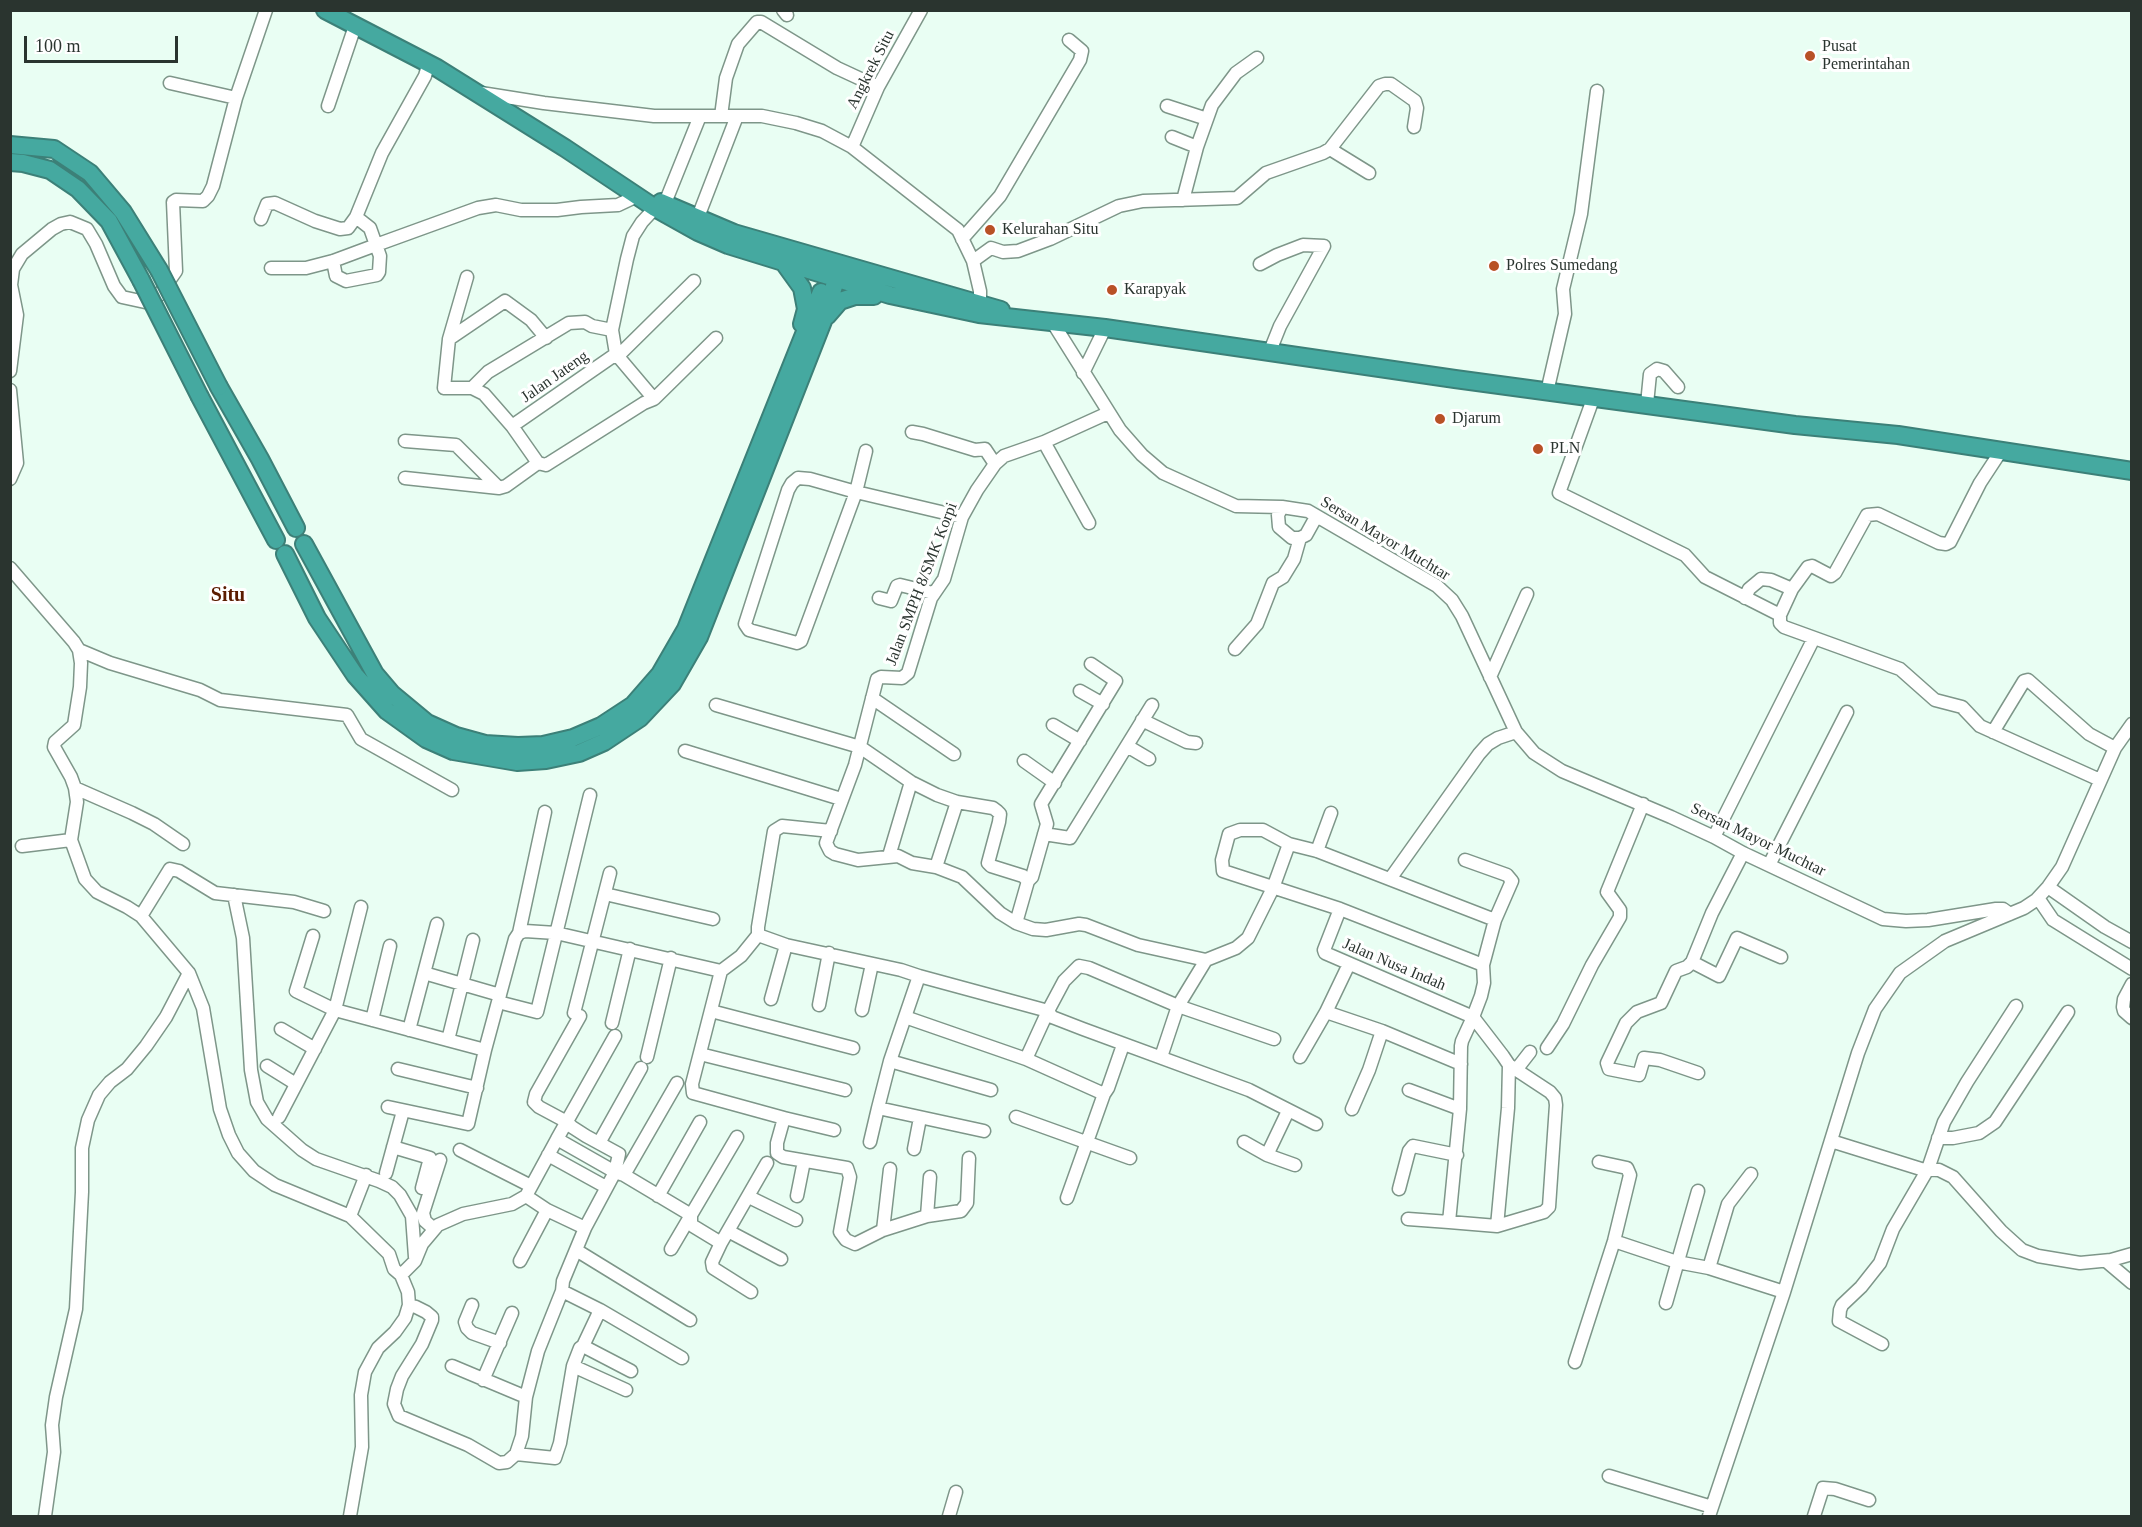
<!DOCTYPE html>
<style>
body{margin:0}
#map{position:relative;width:2142px;height:1527px;overflow:hidden;background:#e9fef3;font-family:"Times New Roman",serif}
canvas{display:block}
.frame{position:absolute;inset:0;border:12px solid #2a342f;pointer-events:none}
.scale{position:absolute;left:24px;top:36px;width:154px;height:27px;box-sizing:border-box;border:3px solid #2a342f;border-top:0;padding-left:8px;font-size:18px;line-height:21px;white-space:nowrap;color:#2a342f;-webkit-text-stroke:4px #fff;paint-order:stroke}
</style>
<div id="map">
<canvas width="2142" height="1527"></canvas>
<div class="frame"></div>
<div class="scale">100 m</div>
</div>
<script>
const c = document.querySelector('canvas').getContext('2d');
c.lineJoin = 'round';
function toPath(rows) {
  const path = new Path2D();
  for (const r of rows) {
    path.moveTo(r[0], r[1]);
    for (let i = 2; i < r.length; i += 2) path.lineTo(r[i], r[i + 1]);
  }
  return path;
}
function trace(path, color, width, dash) {
  c.strokeStyle = color;
  c.lineWidth = width;
  c.lineCap = dash ? 'butt' : 'round';
  c.setLineDash(dash || []);
  c.stroke(path);
}
function write(font, color, halo, rows, align = 'center') {
  c.font = font + ' "Times New Roman",serif';
  c.lineWidth = 6;
  c.setLineDash([]);
  c.textBaseline = 'middle';
  c.strokeStyle = halo;
  c.fillStyle = color;
  for (const [text, x, y, turn = 0] of rows) {
    c.save();
    c.translate(x, y);
    c.rotate((+turn || 0) * Math.PI / 180);
    c.textAlign = isNaN(turn) ? turn : align;
    if (halo) c.strokeText(text, 0, 0);
    c.fillText(text, 0, 0);
    c.restore();
  }
}
const minor = toPath([
 [783,10,787,15],
 [170,83,236,98],
 [481,93,544,103,654,116,762,116,796,123,822,131,852,147,958,230,973,261,980,291,980,310],
 [328,106,355,26],
 [1167,106,1207,119],
 [721,116,726,78,738,44,757,22,761,22,837,68,878,87],
 [1172,137,1197,147],
 [852,147,878,87,921,10],
 [1330,149,1369,173],
 [1183,200,1197,147,1212,105,1236,73,1257,58],
 [665,203,700,116],
 [356,217,370,228,376,245,478,208,496,205,521,210,557,210,581,207,618,205,637,196],
 [698,217,737,116],
 [261,219,267,204,275,203,315,221,340,229,348,228,356,217,382,153,425,76,428,65],
 [962,239,1000,196,1080,60,1082,51,1069,40],
 [973,261,991,248,1003,252,1018,251,1050,239,1119,206,1143,201,1237,198,1266,173,1323,153,1330,149,1379,86,1385,84,1391,84,1415,101,1417,108,1414,127],
 [1260,264,1277,255,1303,245,1324,246,1280,326,1270,351],
 [271,268,306,268,333,261,376,245,380,256,379,272,377,275,346,281,336,276,333,261],
 [467,277,449,339,444,388,472,388,484,394,512,426,538,463],
 [1053,323,1120,430,1142,455,1163,473,1236,506,1282,507,1308,511,1437,586,1452,600,1462,616,1516,732,1534,753,1562,771,1671,817,1714,837,1743,853,1883,919,1906,921,1928,920,1996,909,2003,909,2010,914],
 [449,339,505,301,531,320,546,338],
 [618,356,694,281],
 [10,371,17,315,11,285,13,269,22,254,52,229,61,224,70,222,87,229,96,244,114,286,122,297,145,302,159,295,176,271,173,202,176,200,203,201,208,196,213,186,236,98,266,10],
 [1083,373,1105,328],
 [472,388,488,372,569,323,585,322,592,326,612,330],
 [10,390,17,463,10,479],
 [1547,392,1565,314,1563,289,1581,214,1597,91],
 [654,399,716,338],
 [1593,399,1559,493,1685,555,1705,577,1780,615],
 [1647,404,1650,374,1657,369,1664,371,1678,387],
 [1108,413,1044,442,1004,456,995,464,977,490,962,517,944,579,931,598,908,673,902,678,881,677,877,679,855,765,826,843,830,851,835,854,858,860,898,856,912,863,936,867,962,877,1000,913,1016,923,1033,929,1046,930,1079,924,1086,925,1138,945,1206,960],
 [512,426,616,354],
 [912,432,923,434,975,450,985,449,995,464],
 [405,441,456,445,499,488],
 [1044,442,1089,523],
 [866,451,856,492,801,641,797,643,749,630,745,624,788,490,792,483,798,478,810,479,856,492,962,517],
 [405,478,499,488,506,486,538,463,546,465,644,403,654,399,616,354,612,330,627,259,633,236,642,222,655,208],
 [1282,507,1278,515,1279,527,1292,538,1300,538],
 [10,568,74,642,79,650,81,663,80,687,74,725,55,742,54,747,71,777,75,788,77,802,71,840,22,846],
 [1792,589,1780,615,1780,623,1784,627,1900,669,1935,700,1962,707,1980,726,2100,780],
 [879,598,891,601,897,586,900,585,933,593],
 [1745,598,1749,589,1761,579,1771,580,1792,589,1808,567,1812,566,1831,576,1835,573,1867,515,1878,514,1939,543,1946,544,1950,542,1980,483,2001,451],
 [1235,649,1257,624,1273,583,1283,577,1294,559,1300,538,1306,535,1316,517],
 [79,650,110,663,200,690,220,700,347,715,361,739,452,790],
 [1490,677,1527,594],
 [1080,691,1103,704],
 [872,698,954,754],
 [716,705,860,747,911,782,937,795,957,802,993,808,997,811,1000,814,999,822,988,863,991,866,1023,876,1028,881,1016,923],
 [1142,720,1187,742,1196,743],
 [1053,725,1080,741],
 [1993,732,2024,681,2028,680,2089,734,2115,748],
 [1127,746,1149,759],
 [685,751,841,799],
 [1024,761,1055,783],
 [75,788,132,813,154,824,183,844],
 [831,831,782,826,774,831,758,927,758,935,786,945,901,970,919,976,890,1061,878,1108,984,1131],
 [1044,834,1070,838,1152,705],
 [1714,837,1814,638],
 [71,840,85,879,97,892,127,907,141,916,189,973,203,1008,220,1109,229,1135,238,1153,254,1171,275,1185,350,1216,389,1254,394,1269,401,1275],
 [1317,851,1331,813],
 [889,856,911,782],
 [1465,860,1507,875,1512,881,1495,920],
 [1769,865,1847,712],
 [936,867,957,802],
 [1390,879,1479,754,1488,744,1498,738,1516,732],
 [1028,881,1032,877,1047,824,1041,804,1116,681,1091,664],
 [2048,887,2105,927,2132,942],
 [605,894,713,919],
 [234,895,243,938,251,1070,257,1102,267,1119,302,1150,316,1159,379,1181,392,1187,400,1195,412,1216,415,1257],
 [2038,898,2053,920,2132,969],
 [1340,909,1483,965],
 [141,916,170,869,179,871,215,893,294,902,324,911],
 [519,933,545,812],
 [758,935,741,956,721,971,692,1084,693,1093,784,1118,777,1143,777,1153,783,1157,847,1168,850,1177,840,1232,846,1240,855,1244,883,1230,927,1216,961,1211,967,1203,969,1158],
 [313,936,296,991,335,1010,485,1050],
 [1692,962,1719,976,1737,938,1781,957],
 [424,973,500,995],
 [919,976,1048,1011,1052,1017,1083,1029,1249,1090,1316,1124],
 [2132,984,2124,999,2123,1007,2124,1011,2132,1018],
 [771,999,786,945],
 [498,1002,537,1012,590,795],
 [819,1005,829,953],
 [862,1010,872,964],
 [711,1011,853,1048],
 [1326,1012,1382,1031,1461,1064],
 [574,1013,610,873],
 [580,1016,536,1094,534,1102,539,1107,567,1122,572,1127,586,1136,619,1154,615,1172,585,1228],
 [905,1017,1026,1059,1104,1094,1108,1088,1123,1045],
 [372,1020,390,946],
 [612,1023,630,949],
 [281,1029,315,1049],
 [409,1030,437,924],
 [448,1040,473,940],
 [1547,1048,1563,1024,1592,965,1620,917,1620,910,1607,892,1643,804],
 [700,1054,845,1090],
 [647,1057,671,958],
 [1161,1057,1178,1006,1206,960,1236,948,1248,938,1273,888,1289,844],
 [1300,1057,1326,1012,1349,964],
 [1026,1059,1048,1011,1064,981,1079,966,1089,968,1178,1006,1274,1039],
 [890,1061,991,1090],
 [267,1066,296,1084],
 [398,1069,477,1088],
 [1516,1070,1530,1052],
 [1698,1073,1660,1060,1644,1058,1639,1075,1609,1069,1607,1063,1626,1023,1637,1012,1661,1003,1676,971,1687,967,1692,962,1712,913,1743,853],
 [1409,1090,1460,1109],
 [388,1107,468,1124,485,1050,515,939,519,933,525,931,556,933,721,971],
 [1352,1109,1369,1070,1382,1031],
 [279,1117,335,1010,361,907],
 [1016,1117,1130,1158],
 [784,1118,834,1130],
 [1938,1138,1953,1138,1979,1133,1995,1122,2068,1012],
 [557,1139,615,1036],
 [1831,1141,1921,1169,1939,1170,1953,1177,2001,1231,2022,1250,2038,1256,2080,1263,2111,1260,2132,1254],
 [870,1142,878,1108],
 [1244,1142,1267,1155,1295,1165],
 [599,1143,641,1068],
 [393,1147,430,1158,422,1188],
 [914,1149,920,1118],
 [460,1150,531,1186],
 [548,1155,606,1187],
 [1267,1155,1288,1111],
 [386,1173,403,1111],
 [624,1175,677,1083],
 [1399,1189,1409,1151,1413,1146,1457,1155],
 [526,1196,547,1210,585,1228,563,1281,562,1291,538,1351,526,1397,522,1436,516,1454,555,1458,560,1443,573,1366],
 [658,1196,700,1122],
 [797,1196,804,1161],
 [749,1197,796,1220],
 [1067,1198,1104,1094],
 [350,1216,366,1175],
 [927,1216,930,1177],
 [1408,1219,1449,1222],
 [1497,1226,1508,1108,1509,1065,1503,1056,1473,1017,1325,953,1324,950,1340,909,1223,871,1222,860,1229,834,1240,830,1263,830,1289,844,1317,851,1495,920,1483,965,1484,983,1481,996,1473,1017,1462,1041,1461,1046,1460,1109,1449,1222,1497,1226,1544,1212,1549,1207,1556,1105,1555,1098,1550,1092,1509,1065],
 [434,1229,425,1221,423,1213,440,1160],
 [883,1230,890,1169],
 [728,1231,781,1259],
 [1614,1241,1677,1262,1709,1268,1784,1292],
 [721,1243,712,1262,713,1268,751,1292],
 [671,1249,737,1137],
 [576,1250,690,1320],
 [520,1261,547,1210],
 [2106,1261,2132,1283],
 [1709,1268,1728,1204,1751,1174],
 [562,1291,600,1310,682,1358],
 [1666,1303,1698,1191],
 [409,1305,416,1307,426,1312,432,1317,432,1320,422,1344,402,1376,397,1389,394,1404,399,1416,468,1445,499,1463,507,1462,516,1454],
 [472,1305,465,1322,467,1328,472,1333,500,1343],
 [600,1310,583,1346,580,1348,573,1366,626,1390],
 [1882,1344,1839,1321,1840,1310,1842,1305,1861,1287,1880,1263,1893,1229,1928,1169,1944,1122,1967,1082,2016,1006],
 [583,1346,631,1371],
 [1575,1362,1614,1241,1630,1175,1627,1168,1599,1162],
 [452,1366,526,1397],
 [483,1380,512,1313],
 [1609,1476,1712,1507],
 [45,1516,54,1452,52,1425,56,1397,76,1309,82,1192,82,1148,88,1120,99,1095,110,1082,127,1069,146,1046,166,1017,189,973],
 [350,1516,362,1447,361,1395,365,1372,378,1348,395,1332,405,1318,409,1305,408,1292,401,1275,415,1261,422,1244,438,1225,463,1214,512,1204,526,1196,557,1139,615,1172,624,1175,691,1215,691,1223,693,1226,721,1243,767,1163],
 [949,1516,956,1492],
 [1709,1516,1784,1292,1858,1053,1875,1009,1900,973,1945,941,2024,908,2036,900,2048,887,2062,867,2115,748,2132,724],
 [1814,1516,1823,1488,1835,1489,1869,1500]
]);
const highway = toPath([
 [325,10,437,68,565,148,655,208,698,232,728,245,890,295,979,314,1105,328,1455,379,1795,425,1898,435,2132,471],
 [10,145,54,149,90,173,123,212,159,270],
 [10,162,23,163,50,170,78,189,109,221,141,280],
 [661,202,734,233,1001,310],
 [784,263,802,288,806,309,802,324],
 [827,316,840,301,855,296,874,296],
 [219,387,260,459,296,528],
 [200,397,276,540],
 [304,544,375,674,392,694,427,723,456,736,485,744,518,746,543,745,573,738,601,726,633,705,660,674,686,629,821,292],
 [285,554,317,618,355,675,387,711,426,739,453,751,517,762,546,760,579,753,604,742,640,718,672,684,699,637,823,321,841,264]
]);
trace(minor, '#7e9689', 15);
trace(highway, '#3c8078', 20);
trace(minor, '#fff', 12);
trace(highway, '#45a9a0', 16);
const highwayBridge = toPath([
 [159,270,219,387],
 [141,280,200,397]
]);
trace(highwayBridge, '#3c8078', 20, []);
trace(highwayBridge, '#45a9a0', 16);
for (const [x, y, r, color] of [
 [1810,56,6,"#b85126"],
 [990,230,6,"#b85126"],
 [1494,266,6,"#b85126"],
 [1112,290,6,"#b85126"],
 [1440,419,6,"#b85126"],
 [1538,449,6,"#b85126"]
]) {
  const dot = new Path2D();
  dot.arc(x, y, r, 0, 2 * Math.PI);
  c.fillStyle = color;
  c.fill(dot);
  trace(dot, '#fff', 2);
}
write('16px', '#2a342f', '#fff', [
 ["Pusat",1822,47],
 ["Pemerintahan",1822,65],
 ["Kelurahan Situ",1002,230],
 ["Polres Sumedang",1506,266],
 ["Karapyak",1124,290],
 ["Djarum",1452,419],
 ["PLN",1550,449]
], 'left');
write('16px', '#2a342f', '#fff', [
 ["Angkrek Situ",871,70,-63],
 ["Jalan Jateng",555,377,-35],
 ["Sersan Mayor Muchtar",1385,539,31],
 ["Jalan SMPH 8/SMK Korpi",922,584,-69],
 ["Sersan Mayor Muchtar",1758,840,26],
 ["Jalan Nusa Indah",1394,965,23]
]);
write('bold 20px', '#5b1c00', '#fff', [
 ["Situ",228,596]
]);
</script>
